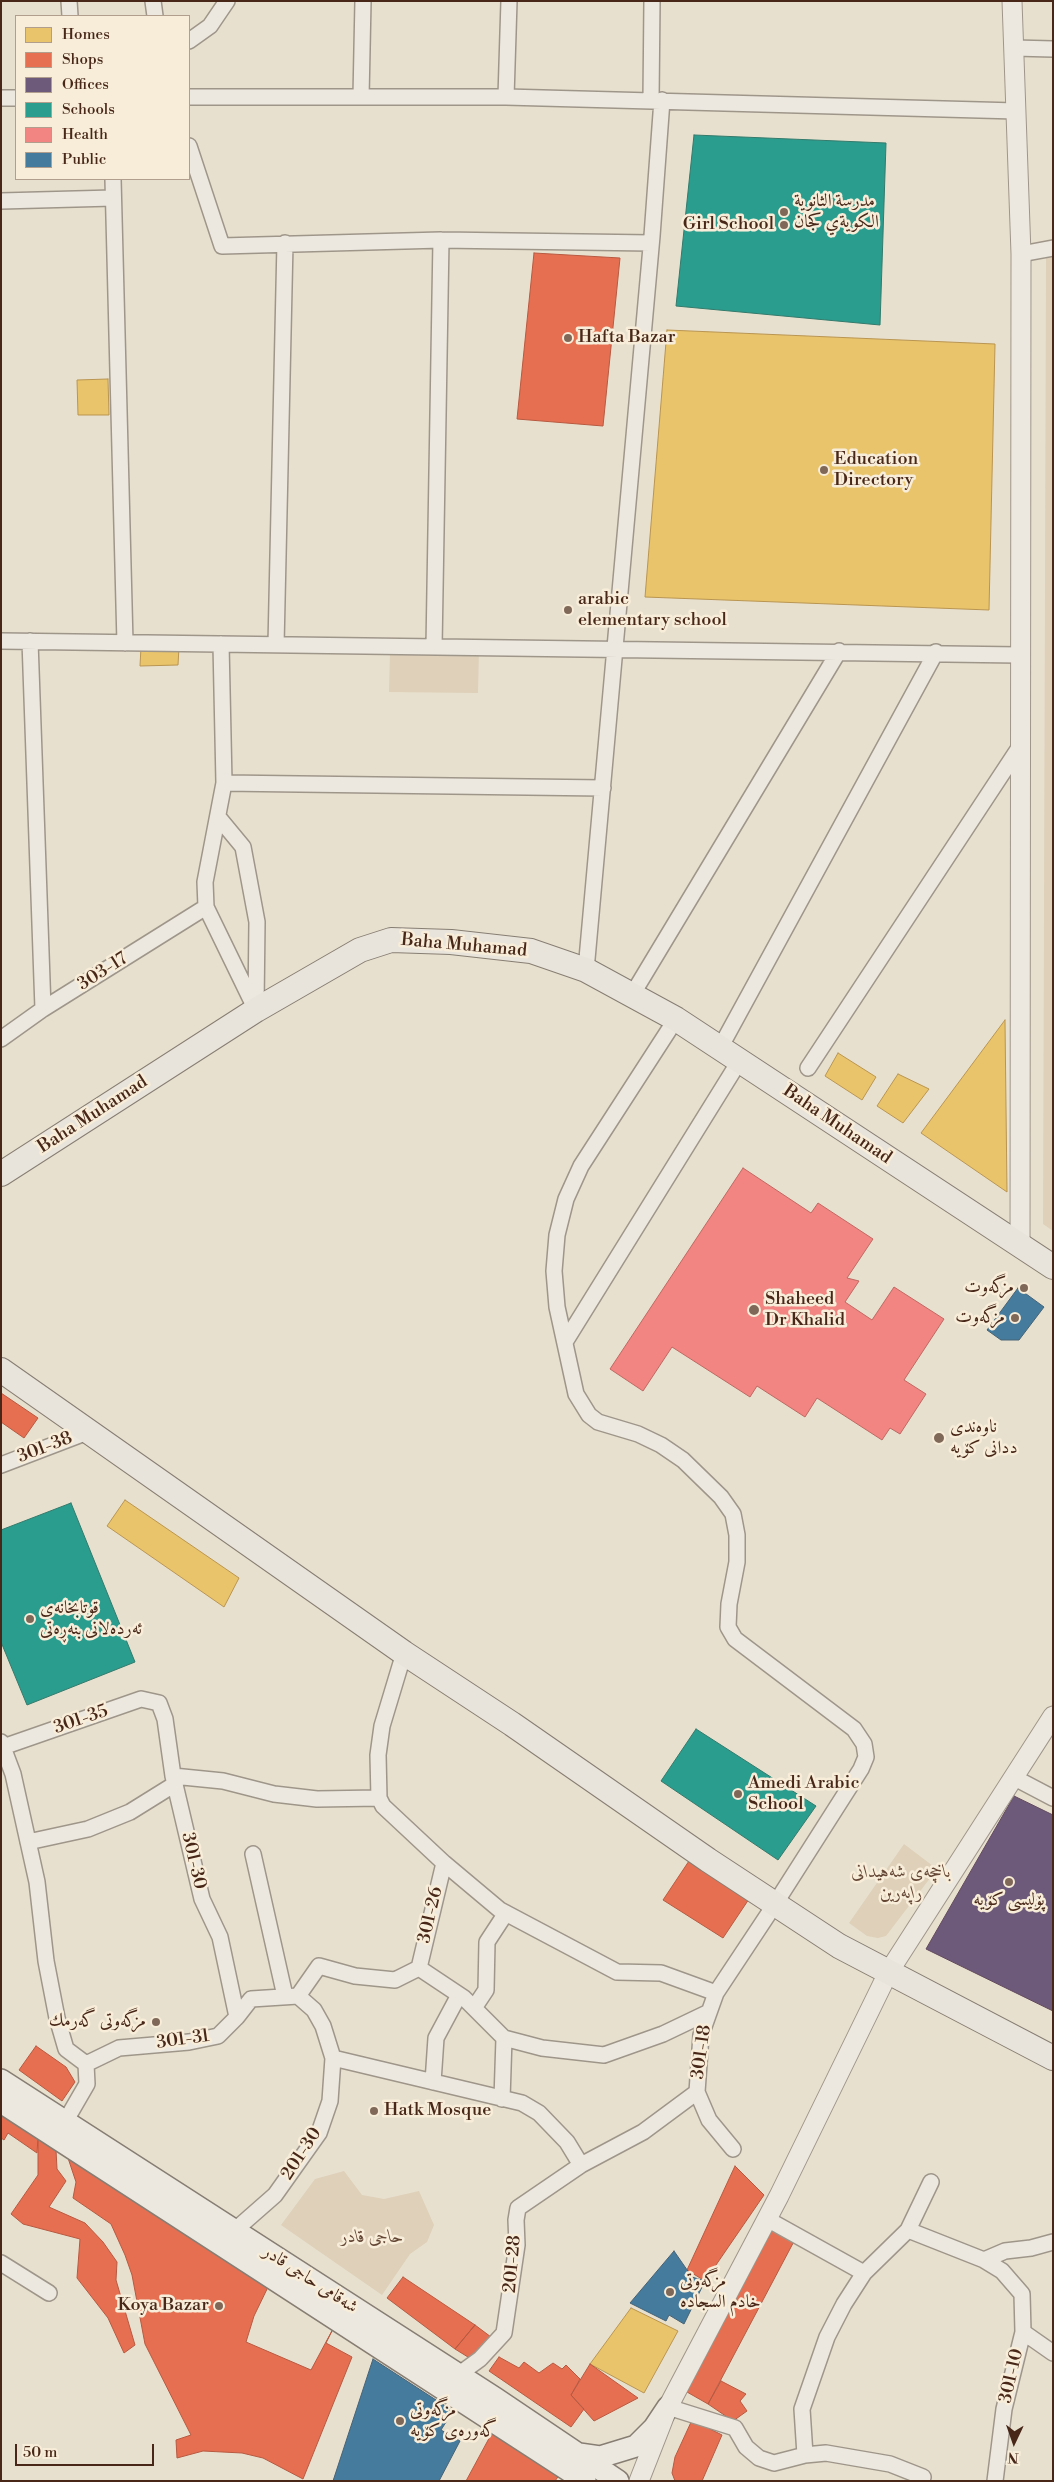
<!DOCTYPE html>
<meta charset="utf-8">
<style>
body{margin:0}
#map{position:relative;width:1054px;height:2482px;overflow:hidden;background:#e8e0ce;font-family:"Libre Bodoni",serif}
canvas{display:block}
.frame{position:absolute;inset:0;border:2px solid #482718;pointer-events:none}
.legend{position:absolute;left:15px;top:15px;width:175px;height:165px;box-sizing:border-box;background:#f7edd9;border:1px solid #b19e8c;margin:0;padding:6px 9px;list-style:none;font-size:15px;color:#482718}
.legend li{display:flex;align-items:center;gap:10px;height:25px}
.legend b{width:25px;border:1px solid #b19e8c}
.north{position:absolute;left:989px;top:2417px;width:50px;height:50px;-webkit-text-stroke:4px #f7edd9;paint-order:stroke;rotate:183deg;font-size:14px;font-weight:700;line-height:20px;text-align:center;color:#482718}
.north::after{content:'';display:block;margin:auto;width:18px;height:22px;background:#482718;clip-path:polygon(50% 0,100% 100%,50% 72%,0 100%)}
.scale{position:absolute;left:15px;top:2444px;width:139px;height:22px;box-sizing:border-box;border:2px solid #482718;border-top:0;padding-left:6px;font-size:15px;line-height:18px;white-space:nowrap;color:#482718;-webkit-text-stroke:4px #f7edd9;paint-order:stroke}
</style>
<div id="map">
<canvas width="1054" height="2482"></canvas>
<div class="frame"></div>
<ul class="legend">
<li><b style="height:14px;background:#e9c46a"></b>Homes</li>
<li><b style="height:14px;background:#e76f51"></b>Shops</li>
<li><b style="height:14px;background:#6d597a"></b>Offices</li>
<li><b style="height:14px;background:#2a9d8f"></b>Schools</li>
<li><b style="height:14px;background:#f28482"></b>Health</li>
<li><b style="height:14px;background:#457b9d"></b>Public</li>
</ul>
<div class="north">N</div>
<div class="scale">50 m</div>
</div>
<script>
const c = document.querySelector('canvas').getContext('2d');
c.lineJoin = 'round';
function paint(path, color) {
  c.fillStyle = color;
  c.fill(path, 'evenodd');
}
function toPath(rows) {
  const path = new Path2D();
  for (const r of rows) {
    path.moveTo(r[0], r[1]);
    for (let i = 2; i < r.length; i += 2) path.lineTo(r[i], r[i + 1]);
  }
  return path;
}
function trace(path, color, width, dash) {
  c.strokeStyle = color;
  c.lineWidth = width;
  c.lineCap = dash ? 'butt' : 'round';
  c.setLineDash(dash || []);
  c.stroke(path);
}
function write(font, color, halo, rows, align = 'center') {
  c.font = font + ' "Libre Bodoni",Amiri,serif';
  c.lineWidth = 5;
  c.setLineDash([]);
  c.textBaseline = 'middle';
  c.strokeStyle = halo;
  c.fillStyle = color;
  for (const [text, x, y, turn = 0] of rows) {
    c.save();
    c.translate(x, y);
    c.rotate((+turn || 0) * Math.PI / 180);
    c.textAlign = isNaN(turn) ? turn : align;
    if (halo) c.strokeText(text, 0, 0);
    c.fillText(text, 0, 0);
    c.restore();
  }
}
paint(toPath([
 [1053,254,1053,1231,1043,1224,1046,255],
 [479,649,478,693,389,692,390,651],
 [904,1844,937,1869,886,1936,878,1938,867,1936,849,1923],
 [344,2171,362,2195,384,2199,419,2191,434,2225,427,2242,410,2254,382,2295,281,2225,315,2179]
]), '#ded0b9');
const homes = toPath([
 [667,330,995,344,989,610,645,597,667,330],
 [108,379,109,415,78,415,77,380,108,379],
 [141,647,179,647,178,665,140,666,141,647],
 [1005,1020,1007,1192,921,1133,1005,1020],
 [838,1053,876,1077,862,1100,825,1076,838,1053],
 [898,1074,929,1089,903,1123,877,1106,898,1074],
 [125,1500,239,1578,224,1607,107,1526,125,1500],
 [631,2308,678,2331,644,2393,590,2364,631,2308]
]);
paint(homes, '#e9c46a');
trace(homes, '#b99551', 1);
const shops = toPath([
 [534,253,620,258,603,426,517,419,534,253],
 [1,1393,38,1418,24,1438,1,1422,1,1393],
 [689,1861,749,1899,723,1938,663,1900,689,1861],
 [36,2046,66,2067,75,2082,62,2101,19,2070,36,2046],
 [1,2113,38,2137,37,2153,8,2133,4,2140,1,2138,1,2113],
 [38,2137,56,2150,57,2169,66,2181,49,2207,85,2223,103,2242,117,2262,116,2280,135,2345,124,2353,108,2318,77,2278,80,2239,23,2224,11,2214,38,2175,38,2137],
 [68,2158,334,2327,326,2343,352,2357,303,2479,263,2458,242,2453,203,2451,177,2458,176,2440,191,2435,145,2344,132,2275,125,2255,111,2224,73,2198,76,2182,68,2158],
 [735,2166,764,2195,705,2281,687,2270,735,2166],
 [778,2219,800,2230,708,2404,687,2392,778,2219],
 [403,2277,475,2325,455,2349,387,2298,403,2277],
 [269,2285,334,2327,311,2370,246,2342,254,2316,269,2285],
 [475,2325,491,2337,476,2362,455,2349,475,2325],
 [499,2357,519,2368,524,2362,539,2373,553,2363,562,2369,566,2365,580,2379,571,2395,584,2409,571,2427,489,2371,499,2357],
 [590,2364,638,2398,594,2421,571,2395,590,2364],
 [721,2381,746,2394,740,2401,747,2411,733,2421,708,2404,721,2381],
 [692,2420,722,2435,702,2481,675,2481,672,2473,675,2457,692,2420],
 [493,2431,560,2474,555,2481,466,2481,493,2431]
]);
paint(shops, '#e76f51');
trace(shops, '#b75940', 1);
const offices = toPath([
 [1014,1796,1053,1815,1053,2011,926,1949,1014,1796]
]);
paint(offices, '#6d597a');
trace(offices, '#624a5d', 1);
const schools = toPath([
 [694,135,886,143,880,325,676,306,694,135],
 [71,1503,135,1662,27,1705,1,1642,1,1530,71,1503],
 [696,1729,816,1806,778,1860,661,1781,696,1729]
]);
paint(schools, '#2a9d8f');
trace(schools, '#337a6b', 1);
const health = toPath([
 [743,1168,811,1213,818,1203,873,1239,847,1278,859,1281,845,1302,872,1320,894,1287,944,1319,904,1380,926,1394,900,1434,890,1428,882,1440,817,1398,805,1417,757,1386,750,1397,672,1347,643,1391,610,1369,743,1168]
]);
paint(health, '#f28482');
trace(health, '#bf6862', 1);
const public = toPath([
 [1018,1288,1044,1307,1019,1340,1001,1340,987,1330,1018,1288],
 [674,2251,692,2277,705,2281,684,2324,669,2315,666,2321,630,2303,674,2251],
 [373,2359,453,2411,441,2430,460,2441,439,2481,333,2481,373,2359]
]);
paint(public, '#457b9d');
trace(public, '#466275', 1);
const minor = toPath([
 [69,1,70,16],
 [153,1,155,16],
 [189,41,210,26,227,1],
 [1014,48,1053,49],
 [189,97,506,97,1016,111],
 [361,97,363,1],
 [506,97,509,1],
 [1,98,16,98],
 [651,100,652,1],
 [189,146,222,246,441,240,651,243],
 [113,179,125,643],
 [1,201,113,198],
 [1021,254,1053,248],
 [1,641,1019,655],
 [30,641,43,1009],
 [221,644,224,783,205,882,206,907,256,1010],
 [276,645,285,243],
 [434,647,441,240],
 [224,783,603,788],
 [219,818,243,847,257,922,256,1006],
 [586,970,652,236,662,100],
 [632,995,839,651],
 [676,1019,581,1166,566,1199,557,1235,554,1271,557,1307,576,1394,589,1415,598,1422,638,1434,661,1445,683,1460,721,1497,733,1514,737,1535,737,1562,729,1604,728,1627,735,1639,854,1729,864,1744,866,1757,861,1769,775,1904,716,1993,701,2035,697,2092,709,2120,733,2149],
 [1,1039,43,1009,206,907],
 [720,1048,936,652],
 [808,1068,1019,748],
 [565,1342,740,1060],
 [1,1465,90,1431],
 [404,1653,382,1726,378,1755,379,1798,383,1806,444,1863,500,1910,617,1972,661,1973,716,1993],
 [1,1742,13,1774,37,1882,46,1961,57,2018,66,2049,86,2064],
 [3,1747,141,1699,159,1703,165,1719,173,1776,202,1899,220,1937,237,2017],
 [173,1776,223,1781,274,1794,317,1799,379,1798],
 [1013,1777,1053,1798],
 [28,1842,88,1829,130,1812,175,1784],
 [253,1854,285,1996],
 [419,1968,444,1863],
 [298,1996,319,1966,355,1976,395,1980,419,1968,464,1998,504,2038,542,2048,604,2055,663,2034,709,2012],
 [474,2008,486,1990,487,1942,506,1913],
 [333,2058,522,2103,539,2113,567,2142,581,2165],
 [86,2064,119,2048,189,2042,218,2036,237,2017,251,1999,298,1996],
 [433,2082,436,2038,459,1995],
 [502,2099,504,2038],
 [65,2122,87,2084,86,2064],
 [767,2219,864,2273],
 [908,2230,984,2260,1005,2251,1031,2248,1053,2242],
 [234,2231,275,2195,319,2133,330,2101,333,2058,323,2026,314,2010,298,1996],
 [984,2260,1002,2271,1022,2294,1023,2332,1004,2409,995,2481],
 [1,2263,49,2293],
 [1023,2332,1053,2353],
 [458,2375,480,2359,504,2333,517,2245,516,2220,518,2208,581,2165,643,2132,697,2092],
 [668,2407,735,2428,746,2447,759,2458,774,2463,805,2455,826,2453,890,2464,923,2477],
 [805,2455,802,2409,827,2337,844,2304,864,2273,908,2230,931,2182]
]);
const tertiary = toPath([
 [1012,1,1021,254,1020,1247],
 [639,2481,668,2407,779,2196,888,1973,1053,1716]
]);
const secondary = toPath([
 [1,2080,495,2398,618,2481],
 [1,2102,585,2481],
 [579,2454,600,2457,636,2446,654,2428,668,2407]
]);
const primary = toPath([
 [1,1174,256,1010,360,950,391,940,451,942,531,951,586,970,676,1019,1053,1267],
 [1,1370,404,1653,512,1724,708,1860,839,1946,1053,2058]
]);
trace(minor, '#9f968a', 18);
trace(tertiary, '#9f968a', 21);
trace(secondary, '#877e73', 24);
trace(primary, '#877e73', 26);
trace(minor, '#ece8e0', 15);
trace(tertiary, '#ece8e0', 19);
trace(secondary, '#ece8e0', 21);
trace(primary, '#e9e4db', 24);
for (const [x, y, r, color] of [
 [784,212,5,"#806858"],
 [784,225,5,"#806858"],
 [568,338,5,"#806858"],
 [824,470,5,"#806858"],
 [568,610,5,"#806858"],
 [1024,1288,5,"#806858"],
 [754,1310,6,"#806858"],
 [1015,1318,5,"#806858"],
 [939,1438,6,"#806858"],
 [30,1619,5,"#806858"],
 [738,1794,5,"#806858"],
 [1009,1882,5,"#806858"],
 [156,2022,5,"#806858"],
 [374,2111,5,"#806858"],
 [670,2292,5,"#806858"],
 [219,2306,5,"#806858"],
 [400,2421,5,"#806858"]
]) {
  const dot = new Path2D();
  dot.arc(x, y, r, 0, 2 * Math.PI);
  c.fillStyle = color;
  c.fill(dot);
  trace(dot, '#f7edd9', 2);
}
write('18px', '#482718', '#f7edd9', [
 ["مدرسة الثانوية",794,202],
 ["الكويةي كجان",794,223],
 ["Girl School",774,225,"right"],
 ["Hafta Bazar",578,338],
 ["Education",834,460],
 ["Directory",834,481],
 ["arabic",578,600],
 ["elementary school",578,621],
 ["مزگەوت",1014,1288,"right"],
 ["Shaheed",765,1300],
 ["Dr Khalid",765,1321],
 ["مزگه‌وت",1005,1318,"right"],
 ["ناوەندی",950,1428],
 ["ددانی کۆیە",950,1449],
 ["قوتابخانه‌ی",40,1609],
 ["ئه‌رده‌لانی بنه‌ڕه‌تی",40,1630],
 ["Amedi Arabic",748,1784],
 ["School",748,1805],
 ["پۆلیسی كۆیه‌",1009,1901,"center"],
 ["مزگه‌وتی گه‌رمك",146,2022,"right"],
 ["Hatk Mosque",384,2111],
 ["مزگه‌وتی",680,2282],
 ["خادم السجاده",680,2303],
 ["Koya Bazar",209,2306,"right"],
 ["مزگه‌وتی",410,2411],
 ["گه‌وره‌ی كۆیه",410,2432]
], 'left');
write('18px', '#482718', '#f7edd9', [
 ["Baha Muhamad",464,946,5],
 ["303-17",103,972,-32],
 ["Baha Muhamad",93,1115,-33],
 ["Baha Muhamad",837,1125,34],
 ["301-38",45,1448,-21],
 ["301-35",81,1720,-19],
 ["301-30",193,1861,77],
 ["301-26",431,1915,-77],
 ["301-31",183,2040,-8],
 ["301-18",702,2052,-82],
 ["201-30",302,2154,-57],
 ["201-28",513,2264,-85],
 ["شەقامی حاجی قادر",310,2280,33],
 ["301-10",1012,2376,-77]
]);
write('italic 18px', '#644635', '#f7edd9', [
 ["باخچه‌ی شه‌هیدانی",901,1873],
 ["راپه‌رین",901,1894],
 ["حاجی قادر",372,2238]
]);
</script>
